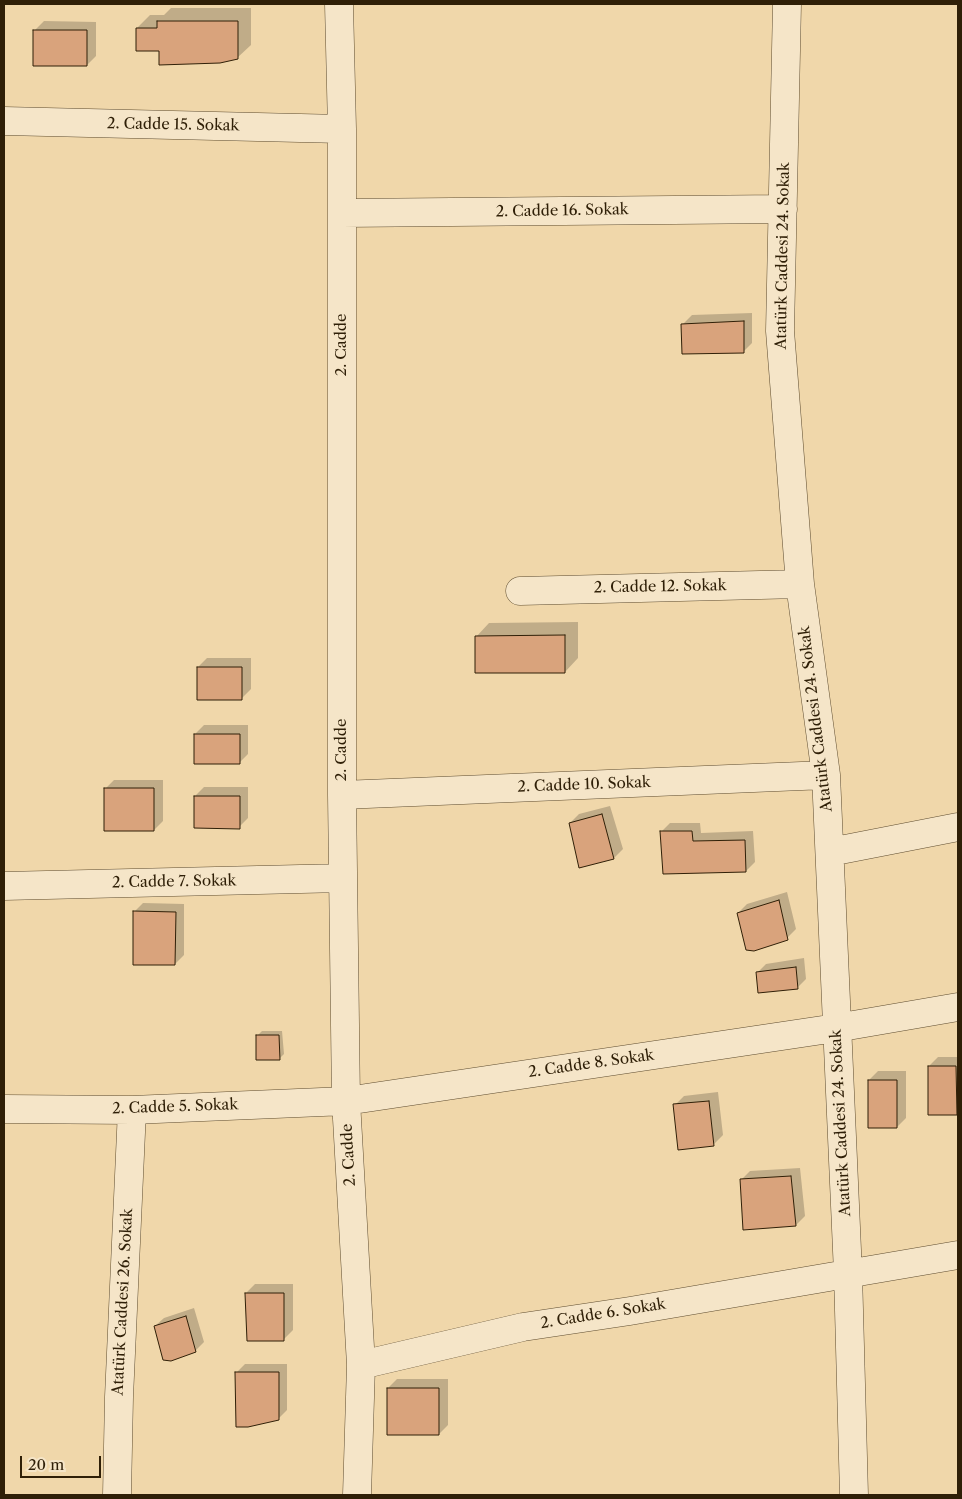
<!DOCTYPE html>
<meta charset="utf-8">
<style>
body{margin:0}
#map{position:relative;width:962px;height:1499px;overflow:hidden;background:#f0d7aa;font-family:"Libre Caslon Text",serif}
canvas{display:block}
.frame{position:absolute;inset:0;border:5px solid #2f1f07;pointer-events:none}
.scale{position:absolute;left:20px;top:1456px;width:81px;height:22px;box-sizing:border-box;border:2px solid #2f1f07;border-top:0;padding-left:6px;font-size:15px;line-height:18px;white-space:nowrap;color:#2f1f07;-webkit-text-stroke:4px #f5e5c8;paint-order:stroke}
</style>
<div id="map">
<canvas width="962" height="1499"></canvas>
<div class="frame"></div>
<div class="scale">20 m</div>
</div>
<script>
const c = document.querySelector('canvas').getContext('2d');
c.lineJoin = 'round';
function paint(path, color) {
  c.fillStyle = color;
  c.fill(path, 'evenodd');
}
function toPath(rows) {
  const path = new Path2D();
  for (const r of rows) {
    path.moveTo(r[0], r[1]);
    for (let i = 2; i < r.length; i += 2) path.lineTo(r[i], r[i + 1]);
  }
  return path;
}
function trace(path, color, width, dash) {
  c.strokeStyle = color;
  c.lineWidth = width;
  c.lineCap = dash ? 'butt' : 'round';
  c.setLineDash(dash || []);
  c.stroke(path);
}
function write(font, color, halo, rows, align = 'center') {
  c.font = font + ' "Libre Caslon Text",serif';
  c.lineWidth = 4;
  c.setLineDash([]);
  c.textBaseline = 'middle';
  c.strokeStyle = halo;
  c.fillStyle = color;
  for (const [text, x, y, turn = 0] of rows) {
    c.save();
    c.translate(x, y);
    c.rotate((+turn || 0) * Math.PI / 180);
    c.textAlign = isNaN(turn) ? turn : align;
    if (halo) c.strokeText(text, 0, 0);
    c.fillText(text, 0, 0);
    c.restore();
  }
}
paint(toPath([
 [171,8,251,8,251,45,237,58,160,50,137,28,150,15,164,15],
 [44,21,96,22,96,56,87,65,35,30],
 [752,313,752,343,743,352,683,324,692,315],
 [578,622,578,658,565,672,476,637,489,623],
 [207,658,251,658,251,689,242,698,198,667],
 [204,725,248,725,248,754,239,763,195,734],
 [114,780,163,780,163,821,154,830,105,789],
 [204,787,248,787,248,818,239,827,195,796],
 [610,806,623,849,614,858,570,823,579,814],
 [670,823,700,823,701,833,753,831,755,862,746,871,661,832],
 [787,892,796,929,787,938,738,913,747,904],
 [143,903,184,904,184,955,175,964,134,912],
 [804,958,806,979,797,988,757,973,766,964],
 [262,1031,282,1031,284,1054,280,1058,258,1035],
 [938,1057,958,1057,958,1113,957,1114,929,1066],
 [878,1071,906,1071,906,1118,897,1127,869,1080],
 [718,1092,723,1135,714,1144,679,1149,675,1105,684,1096],
 [800,1168,805,1216,796,1225,741,1180,750,1171],
 [255,1284,293,1284,293,1330,284,1339,246,1293],
 [194,1308,204,1342,195,1351,155,1326,164,1318],
 [245,1364,287,1364,287,1410,278,1419,236,1373],
 [397,1379,448,1379,448,1425,439,1434,388,1388]
]), '#0003');
const building = toPath([
 [157,21,238,21,238,59,220,63,159,65,159,51,136,51,136,28,157,28,157,21],
 [33,30,87,30,87,66,33,66,33,30],
 [744,321,744,353,682,354,681,324,744,321],
 [565,635,565,673,475,673,475,636,565,635],
 [197,667,242,667,242,700,197,700,197,667],
 [194,734,240,734,240,764,194,764,194,734],
 [104,788,154,788,154,831,104,831,104,788],
 [194,796,240,796,240,829,194,828,194,796],
 [602,814,614,859,579,868,569,823,602,814],
 [660,831,692,831,693,841,745,840,746,872,663,874,660,831],
 [779,900,788,940,754,951,746,950,737,913,779,900],
 [133,911,176,912,175,965,133,965,133,911],
 [796,967,798,989,758,993,756,972,796,967],
 [256,1035,279,1035,280,1060,256,1060,256,1035],
 [928,1066,956,1066,957,1115,928,1115,928,1066],
 [868,1080,897,1080,897,1128,868,1128,868,1080],
 [709,1101,714,1146,678,1150,673,1104,709,1101],
 [791,1176,796,1226,743,1230,740,1179,791,1176],
 [245,1293,284,1293,284,1341,247,1341,245,1293],
 [186,1316,196,1352,171,1361,163,1360,154,1326,186,1316],
 [235,1372,279,1372,279,1420,248,1427,236,1427,235,1372],
 [387,1388,439,1388,439,1435,387,1435,387,1388]
]);
paint(building, '#d9a37c');
trace(building, '#2f1f07', 1);
const minor = toPath([
 [339,4,342,129,342,795,346,1101,361,1365,357,1495],
 [787,4,780,331,800,584,826,775,848,1273,854,1495],
 [4,121,342,129],
 [342,213,783,209],
 [520,591,800,584],
 [342,795,826,775],
 [830,852,958,827],
 [4,886,343,878],
 [4,1109,132,1110,346,1101,836,1028,958,1007],
 [361,1365,523,1327,630,1311,958,1255],
 [117,1495,119,1397,132,1110]
]);
trace(minor, '#5f4d30', 29);
trace(minor, '#f5e5c8', 28);
write('15px', '#2f1f07', '#f5e5c8', [
 ["2. Cadde 15. Sokak",173,125,1],
 ["2. Cadde 16. Sokak",562,211,-1],
 ["Atatürk Caddesi 24. Sokak",783,256,-89],
 ["2. Cadde",342,345,-90],
 ["2. Cadde 12. Sokak",660,587,-1],
 ["Atatürk Caddesi 24. Sokak",816,719,-97],
 ["2. Cadde",342,750,-90],
 ["2. Cadde 10. Sokak",584,785,-2],
 ["2. Cadde 7. Sokak",174,882,-1],
 ["2. Cadde 8. Sokak",591,1064,-8],
 ["2. Cadde 5. Sokak",175,1107,-2],
 ["Atatürk Caddesi 24. Sokak",841,1123,-93],
 ["2. Cadde",349,1155,-93],
 ["Atatürk Caddesi 26. Sokak",123,1302,-87],
 ["2. Cadde 6. Sokak",603,1314,-9]
]);
</script>
